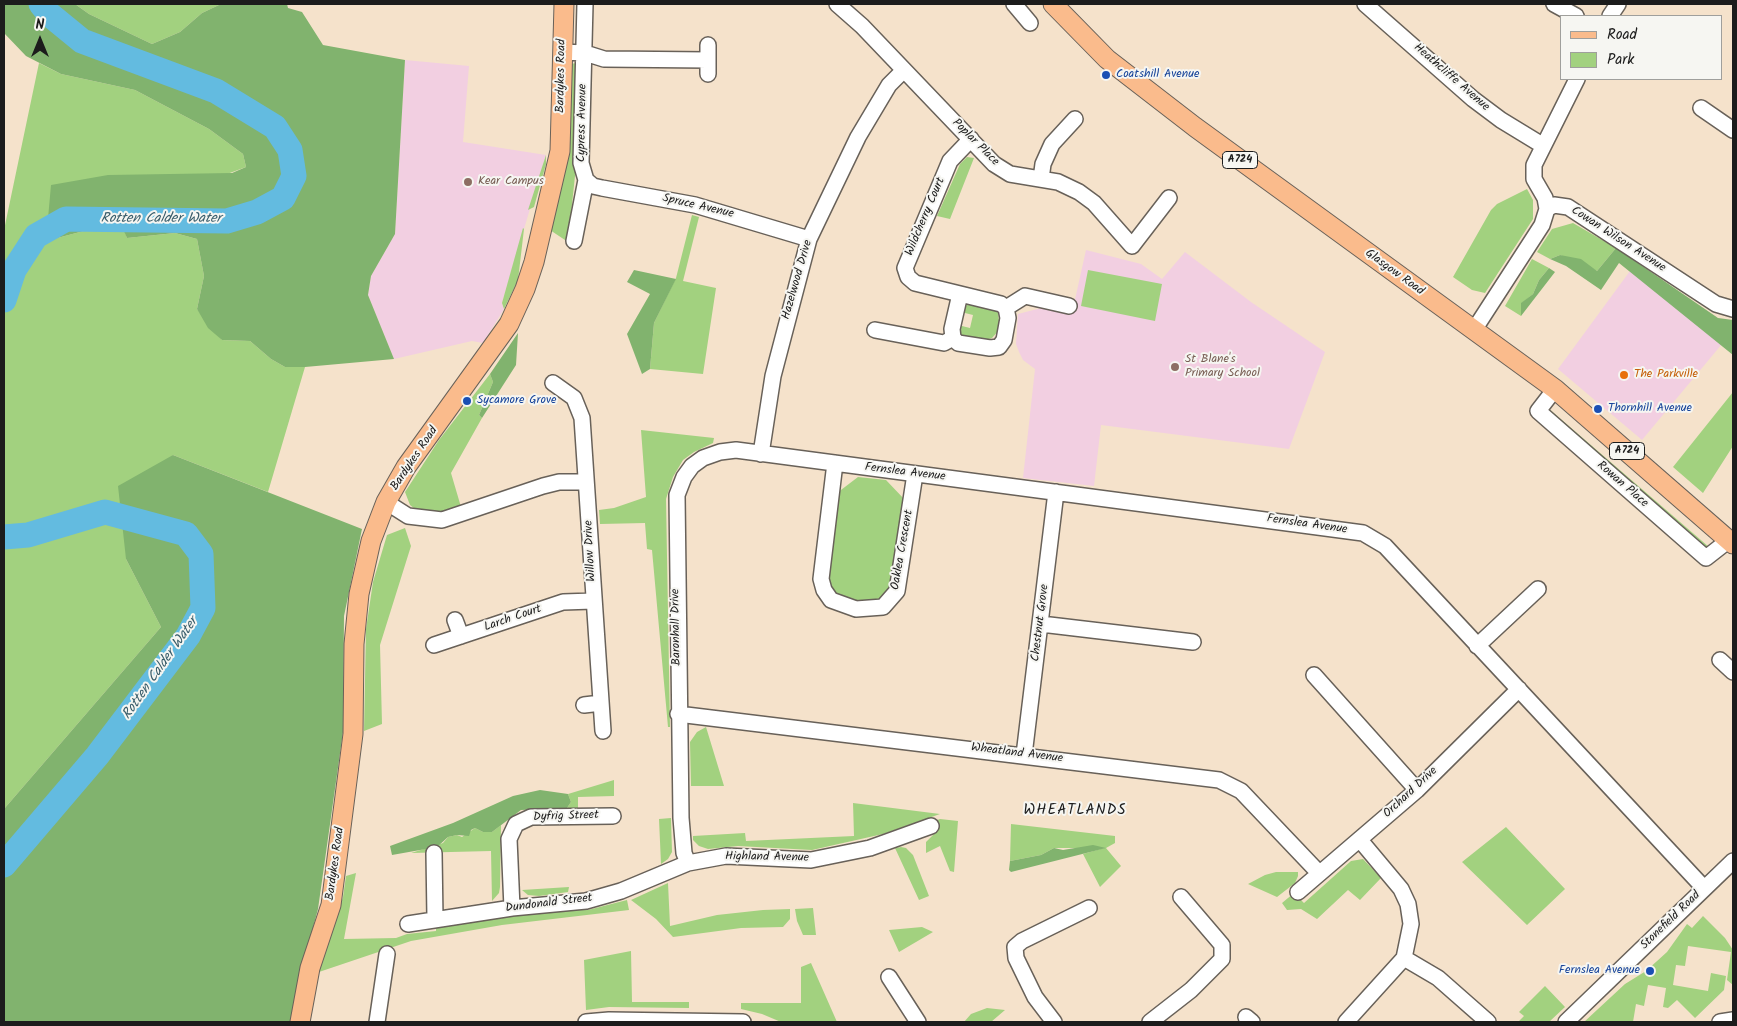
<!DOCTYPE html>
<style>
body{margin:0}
#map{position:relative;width:1737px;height:1026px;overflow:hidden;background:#f5e2cb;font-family:Kalam,sans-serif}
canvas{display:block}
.frame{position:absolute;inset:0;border:5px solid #1c1c1c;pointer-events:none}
.legend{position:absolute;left:1560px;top:15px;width:162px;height:65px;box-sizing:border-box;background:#f6f6f2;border:1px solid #9f9f9c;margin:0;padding:6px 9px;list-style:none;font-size:15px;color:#1c1c1c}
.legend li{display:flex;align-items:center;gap:10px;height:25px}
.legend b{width:25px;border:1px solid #9f9f9c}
.north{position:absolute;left:15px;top:15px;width:50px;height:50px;-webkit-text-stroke:4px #f6f6f2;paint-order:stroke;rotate:0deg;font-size:14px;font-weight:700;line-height:20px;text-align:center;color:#1c1c1c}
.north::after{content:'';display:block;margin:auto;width:18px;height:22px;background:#1c1c1c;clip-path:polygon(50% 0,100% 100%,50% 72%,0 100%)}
</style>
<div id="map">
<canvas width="1737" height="1026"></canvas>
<div class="frame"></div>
<ul class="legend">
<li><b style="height:6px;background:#fabb8c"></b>Road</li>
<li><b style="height:14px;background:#a2d17f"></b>Park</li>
</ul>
<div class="north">N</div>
</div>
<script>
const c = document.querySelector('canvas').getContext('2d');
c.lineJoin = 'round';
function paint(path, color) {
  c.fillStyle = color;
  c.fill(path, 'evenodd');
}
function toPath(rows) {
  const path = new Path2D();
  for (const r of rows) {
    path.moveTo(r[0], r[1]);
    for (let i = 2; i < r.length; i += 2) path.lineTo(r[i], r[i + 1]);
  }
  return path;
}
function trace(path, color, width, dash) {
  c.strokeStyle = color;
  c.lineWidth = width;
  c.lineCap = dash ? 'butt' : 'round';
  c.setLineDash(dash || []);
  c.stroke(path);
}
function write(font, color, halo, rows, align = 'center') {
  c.font = font + ' Kalam,sans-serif';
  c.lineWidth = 4;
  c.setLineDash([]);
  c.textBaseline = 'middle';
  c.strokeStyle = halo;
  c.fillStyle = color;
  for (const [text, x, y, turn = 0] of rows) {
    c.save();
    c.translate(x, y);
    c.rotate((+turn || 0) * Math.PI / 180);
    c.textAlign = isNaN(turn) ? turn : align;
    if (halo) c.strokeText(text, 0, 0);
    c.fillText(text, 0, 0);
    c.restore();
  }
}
paint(toPath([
 [405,60,469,66,463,142,546,155,502,303,504,309,483,343,472,341,394,359,368,295,371,276,395,234],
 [1086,250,1141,264,1162,279,1185,252,1251,302,1325,352,1289,449,1101,425,1094,486,1023,478,1035,369,1023,360,1019,352,1016,344,1018,314,1041,308,1072,313],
 [1630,271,1722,344,1642,440,1558,369]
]), '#f2cfe1');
paint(toPath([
 [75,4,221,4,202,13,180,32,152,44,89,14],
 [39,63,61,74,135,90,209,129,243,154,246,167,46,241,95,228,124,229,127,238,175,233,197,239,204,276,197,309,222,340,250,341,271,359,285,367,305,367,268,492,173,455,126,559,161,627,4,809,4,230],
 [576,63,578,67,575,176,568,242,550,230,571,64],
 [546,155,546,164,534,207,528,210],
 [967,157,974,158,950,219,937,216,960,164],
 [1527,189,1533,200,1533,219,1485,293,1472,290,1453,277,1491,210,1497,204],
 [692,215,699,217,683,281,716,288,703,374,650,369,654,323,676,278],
 [1573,223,1616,248,1597,271,1560,255,1550,259,1537,252,1552,229],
 [523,228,524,229,518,280,504,309,502,303],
 [1532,259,1549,268,1539,280,1533,294,1522,303,1521,316,1505,306],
 [1088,270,1162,284,1155,321,1081,306],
 [970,303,995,309,998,313,1000,329,992,338,985,340,963,336,958,331,958,325,970,328,973,315,961,312,964,307],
 [490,374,493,382,479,415,482,418,451,473,461,507,443,513,415,509,410,505,405,492,439,440],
 [1733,392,1733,446,1703,493,1673,467],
 [1548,408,1709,547,1707,549,1548,412],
 [641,430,714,438,713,443,694,452,683,460,673,477,666,499,670,727,668,727,652,550,647,549,645,523,600,524,599,510,614,508,646,497],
 [858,477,886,480,905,500,890,589,877,601,864,603,839,598,832,589,828,574,837,493],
 [405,528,411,546,380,645,382,724,364,731,366,629,373,582,387,535],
 [706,727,724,786,691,786,690,742,697,732],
 [614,780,614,796,578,797,578,808,567,808,571,802,568,794],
 [853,803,940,814,883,834,812,850,738,846,708,849,699,846,693,840,693,836,745,833,746,841,854,836],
 [671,818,672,852,668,859,661,864,659,819],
 [940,819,958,821,954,872,950,871,940,846,926,853,926,842,936,832,932,822],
 [1011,824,1115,836,1115,843,1106,848,1121,866,1100,887,1083,854,1104,848,1054,848,1041,855,1010,861],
 [501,825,500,887,499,893,492,901,491,851,411,853,443,843,448,837,457,835,462,837,475,828,483,832,492,832],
 [1506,827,1565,889,1527,925,1462,862],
 [901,847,906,848,913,855,929,896,919,900,895,848],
 [1363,859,1381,878,1360,900,1348,890,1317,919,1301,909,1287,910,1282,903,1294,893,1304,903,1351,861],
 [1276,872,1298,872,1298,876,1295,883,1277,897,1248,884,1265,875],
 [356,873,344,939,396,938,407,934,436,931,436,926,587,907,588,910,627,900,629,910,502,925,411,941,319,972,343,897,346,876],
 [668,883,670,926,717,915,763,910,790,909,790,919,783,927,741,928,673,937,656,919,631,900],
 [569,887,568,892,539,896,528,895,522,890],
 [813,908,816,935,803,935,797,921,795,909],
 [1703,916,1725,938,1733,950,1733,985,1727,980,1731,952,1688,946,1685,966,1676,965,1673,985,1708,991,1711,973,1726,976,1724,990,1695,1018,1677,1000,1668,1008,1663,1007,1666,988,1648,985,1644,1006,1636,1004,1633,1022,1584,1022,1625,984,1646,971,1667,952,1687,924,1692,928],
 [922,927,933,932,899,952,889,930],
 [631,951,632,1002,689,1002,689,1008,609,1007,586,1010,584,960],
 [811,963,837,1022,781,1022,762,1014,741,1009,741,1003,801,1003,801,967],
 [1545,986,1565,1007,1549,1022,1521,1022,1519,1021,1524,1016,1519,1012],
 [987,1008,1005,1010,991,1022,964,1022,971,1014]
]), '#a2d17f');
paint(toPath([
 [4,4,75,4,89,14,152,44,180,32,202,13,221,4,287,4,288,8,302,12,323,45,405,60,395,234,371,276,368,295,394,359,305,367,285,367,271,359,250,341,222,340,208,328,197,309,204,276,197,239,175,233,127,238,123,229,95,228,46,241,51,185,108,175,232,173,246,167,243,154,209,129,135,90,61,74,26,56,4,33],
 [1616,248,1718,318,1733,320,1733,355,1619,263,1601,290,1566,266,1550,259,1560,255,1581,259,1597,271],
 [1549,268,1555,272,1521,316,1521,303,1533,294,1539,280],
 [634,270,676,279,654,323,650,369,642,374,627,334,650,294,627,282],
 [518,333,516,365,482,418,479,415,493,382,490,374],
 [173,455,362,529,344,616,343,732,318,909,299,980,292,1022,4,1022,4,809,161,627,126,559,118,486],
 [540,790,568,794,571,802,567,808,521,810,492,832,483,832,475,828,471,830,469,836,457,835,448,837,437,847,392,855,390,846,453,823,513,796],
 [1093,845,1106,848,1011,872,1009,870,1010,861,1041,855,1054,848,1063,850]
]), '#81b36e');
trace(toPath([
 [4,300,14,270,36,236,66,219,227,221,257,212,283,198,294,176,290,150,275,127,216,91,82,41,49,14,41,4],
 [4,537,28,535,105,512,186,534,201,554,203,608,188,636,97,756,4,865]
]), '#63bbe0', 25);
const minor = toPath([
 [837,4,862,26,994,164,1010,174,1058,182,1079,192,1094,203,1132,246,1169,198],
 [1014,4,1030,23],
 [1365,4,1473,99,1501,120,1542,145],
 [1554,4,1576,16],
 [1610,16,1618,4],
 [562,52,585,53,604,59,708,60],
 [708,74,708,45],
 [1701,108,1733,130],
 [1041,179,1043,164,1052,144,1075,119],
 [586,180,593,186,602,188,695,205,809,239],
 [1547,209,1545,198,1534,179,1534,165,1577,79],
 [574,241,586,180,581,163,585,4],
 [960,294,952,329,953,338,958,343,990,348,999,347,1004,340,1008,318,1006,308,1001,304,915,283,908,277,905,268,950,161,971,139],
 [1006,308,1025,296,1069,306],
 [875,330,944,343,953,338],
 [1474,330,1542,225,1547,209,1554,205,1568,207,1716,304,1733,309],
 [553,383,574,398,582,418,603,731],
 [1555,389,1538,411,1706,558,1729,540],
 [761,454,773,376,809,239,858,137,889,85,904,70],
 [835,463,821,579,824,590,831,600,856,609,883,607,897,591,915,474],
 [386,502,408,516,442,520,543,486,559,482,586,482],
 [455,620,461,636],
 [1041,624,1193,642],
 [434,645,563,602,593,601],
 [1477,646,1538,589],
 [1720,660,1733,672],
 [1314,675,1417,790],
 [584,705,601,703],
 [678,714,1219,780,1241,791,1319,873],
 [1024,755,1056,492],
 [434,853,435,919],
 [688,863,684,853,681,818,677,495,684,477,692,466,703,458,720,452,736,450,1363,533,1385,546,1704,888],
 [1298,892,1417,790,1519,689],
 [512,908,509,839,516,824,531,817,613,816],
 [408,924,512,908,586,901,621,891,688,863,726,856,811,860,870,848,931,826],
 [1404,958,1438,978,1488,1022],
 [889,977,918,1022],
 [1246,1017,1252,1022],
 [377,1022,387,954],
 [586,1022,609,1020,743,1022],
 [1054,1022,1035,997,1016,958,1015,947,1022,941,1089,908],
 [1150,1022,1191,990,1222,959,1222,945,1181,897],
 [1346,1022,1404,958,1411,924,1408,904,1401,889,1360,840],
 [1566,1022,1733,861],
 [1720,1022,1733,1020]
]);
const major = toPath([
 [1053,4,1107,59,1195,127,1555,389,1733,544],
 [300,1022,310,968,331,905,353,734,354,644,359,594,371,541,386,502,406,467,509,324,525,289,534,262,560,151,564,4]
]);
trace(minor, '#686159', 18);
trace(major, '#686159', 21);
trace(minor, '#fff', 15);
trace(major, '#fabb8c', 19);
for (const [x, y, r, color] of [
 [1106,75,5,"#1a4fb4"],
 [468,182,5,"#8d6e63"],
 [1175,367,5,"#8d6e63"],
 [1624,375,5,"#e8710a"],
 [467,401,5,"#1a4fb4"],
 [1598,409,5,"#1a4fb4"],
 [1650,971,5,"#1a4fb4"]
]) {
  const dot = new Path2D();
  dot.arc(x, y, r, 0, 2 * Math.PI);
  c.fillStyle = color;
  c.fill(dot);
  trace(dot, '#f6f6f2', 2);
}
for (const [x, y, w] of [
 [1240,160,35],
 [1627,451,35]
]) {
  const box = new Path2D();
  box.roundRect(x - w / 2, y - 8.5, w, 17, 4);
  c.fillStyle = '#f6f6f2';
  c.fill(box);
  trace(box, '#1c1c1c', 1);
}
write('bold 11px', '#1c1c1c', null, [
 ["A724",1240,160],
 ["A724",1627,451]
]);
write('12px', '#164399', '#f6f6f2', [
 ["Coatshill Avenue",1116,75],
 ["Sycamore Grove",477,401],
 ["Thornhill Avenue",1608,409],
 ["Fernslea Avenue",1640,971,"right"]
], 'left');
write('12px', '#1c1c1c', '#f6f6f2', [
 ["Bardykes Road",562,76,-89],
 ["Heathcliffe Avenue",1451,78,41],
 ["Cypress Avenue",583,123,-89],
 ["Poplar Place",975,143,45],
 ["Spruce Avenue",698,207,13],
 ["Wildcherry Court",926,217,-67],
 ["Cowan Wilson Avenue",1618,240,33],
 ["Glasgow Road",1394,273,36],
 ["Hazelwood Drive",798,280,-74],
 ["Bardykes Road",415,459,-56],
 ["Fernslea Avenue",905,473,7],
 ["Rowan Place",1622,485,41],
 ["Fernslea Avenue",1307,525,8],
 ["Oaklea Crescent",903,550,-80],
 ["Willow Drive",591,551,-93],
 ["Larch Court",513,619,-19],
 ["Chestnut Grove",1041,623,-83],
 ["Baronhall Drive",677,627,-91],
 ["Wheatland Avenue",1017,754,7],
 ["Orchard Drive",1411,793,-43],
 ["Dyfrig Street",566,817,-2],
 ["Highland Avenue",767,858,1],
 ["Bardykes Road",336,864,-82],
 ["Dundonald Street",549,904,-7],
 ["Stonefield Road",1671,921,-44]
]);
write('12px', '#785e54', '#f6f6f2', [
 ["Kear Campus",478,182],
 ["St Blane's",1185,360],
 ["Primary School",1185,374]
], 'left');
write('12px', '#c56008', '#f6f6f2', [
 ["The Parkville",1634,375]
], 'left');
write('italic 14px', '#385c6a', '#f6f6f2', [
 ["Rotten Calder Water",161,220],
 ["Rotten Calder Water",161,669,-55]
]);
c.letterSpacing = '1px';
write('15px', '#1c1c1c', '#f6f6f2', [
 ["WHEATLANDS",1075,811]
]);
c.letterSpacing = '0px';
</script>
